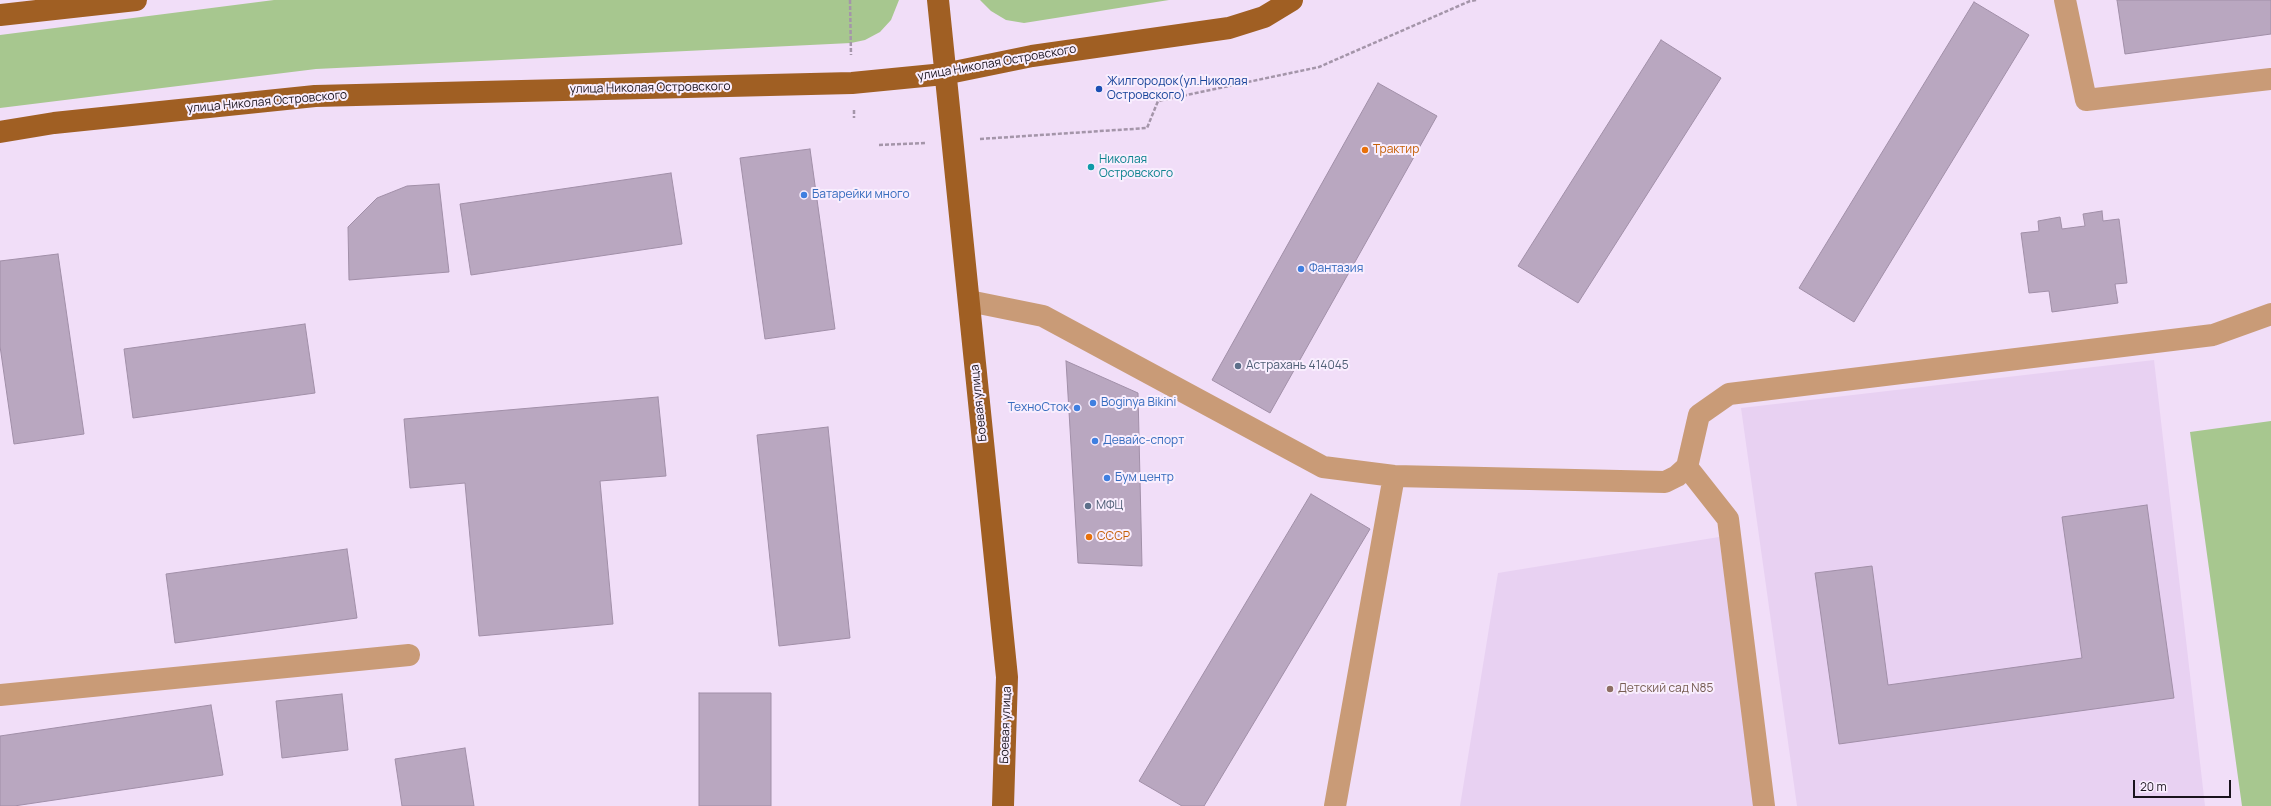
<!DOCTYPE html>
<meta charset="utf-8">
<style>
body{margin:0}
#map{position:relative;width:2271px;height:806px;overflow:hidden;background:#f1def8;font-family:Manrope,sans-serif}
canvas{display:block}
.scale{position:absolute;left:2133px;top:780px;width:98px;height:18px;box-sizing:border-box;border:2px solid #1a131d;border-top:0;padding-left:5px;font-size:12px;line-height:14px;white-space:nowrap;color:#1a131d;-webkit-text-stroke:3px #f9eefe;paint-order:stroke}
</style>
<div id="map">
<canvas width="2271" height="806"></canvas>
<div class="scale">20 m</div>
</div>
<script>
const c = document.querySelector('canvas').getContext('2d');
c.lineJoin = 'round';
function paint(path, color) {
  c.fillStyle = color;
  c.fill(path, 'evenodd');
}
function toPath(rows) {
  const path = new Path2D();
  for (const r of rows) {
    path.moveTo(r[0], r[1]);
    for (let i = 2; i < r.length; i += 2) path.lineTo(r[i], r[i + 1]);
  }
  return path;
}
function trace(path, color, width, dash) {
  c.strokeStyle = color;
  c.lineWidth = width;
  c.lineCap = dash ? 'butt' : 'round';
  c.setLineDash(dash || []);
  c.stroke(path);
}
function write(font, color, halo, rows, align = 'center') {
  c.font = font + ' Manrope,sans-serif';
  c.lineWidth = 4;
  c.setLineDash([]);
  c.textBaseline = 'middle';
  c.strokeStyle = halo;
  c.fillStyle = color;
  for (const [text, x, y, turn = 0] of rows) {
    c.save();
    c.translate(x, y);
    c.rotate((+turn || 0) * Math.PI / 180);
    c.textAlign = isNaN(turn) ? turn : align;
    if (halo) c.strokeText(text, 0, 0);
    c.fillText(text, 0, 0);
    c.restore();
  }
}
paint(toPath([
 [2154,360,2205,806,1797,806,1741,408],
 [1719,537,1756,806,1460,806,1498,573]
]), '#e8d1f2');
paint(toPath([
 [274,0,899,0,891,20,880,32,865,40,851,43,316,69,0,108,0,35],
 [980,0,1169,0,1024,23,1006,20,991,11],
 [2271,421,2271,806,2242,806,2190,432]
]), '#a7c78f');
const building = toPath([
 [2117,0,2271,0,2271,34,2125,54,2117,0],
 [1974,2,2029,35,1854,322,1799,288,1974,2],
 [1661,40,1721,78,1578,303,1518,266,1661,40],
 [1378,83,1437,116,1270,413,1212,380,1378,83],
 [810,149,835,329,765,339,740,158,810,149],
 [671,173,682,244,471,275,460,204,671,173],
 [439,184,449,272,349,280,348,227,377,198,407,186,439,184],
 [2102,211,2103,221,2119,219,2127,283,2115,284,2118,303,2052,312,2049,291,2029,293,2021,233,2039,231,2038,221,2060,217,2062,229,2085,226,2083,214,2102,211],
 [58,254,84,434,14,444,0,346,0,261,58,254],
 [305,324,315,393,133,418,124,349,305,324],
 [1066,361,1138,393,1142,566,1078,563,1066,361],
 [658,397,666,476,600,481,613,624,479,636,465,483,410,488,404,419,658,397],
 [828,427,850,638,779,646,757,435,828,427],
 [1311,494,1370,529,1204,806,1182,806,1139,781,1311,494],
 [2147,505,2174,698,1839,744,1815,573,1872,566,1888,685,2082,658,2062,517,2147,505],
 [347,549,357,618,175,643,166,574,347,549],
 [699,693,771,693,771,806,699,806,699,693],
 [342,694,348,750,282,758,276,701,342,694],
 [211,705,223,775,14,806,0,806,0,736,211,705],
 [465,748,474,806,402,806,395,759,465,748]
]);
paint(building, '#b9a7c0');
trace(building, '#a18fa8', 1);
trace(toPath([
 [850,0,851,55],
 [854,110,854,118],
 [980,139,1147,128,1158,101,1319,67,1470,1,1477,0],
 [879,145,925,143]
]), '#a495a9', 2.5, [4, 2]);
trace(toPath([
 [2065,0,2086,100,2271,79],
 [969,301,1043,316,1323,467,1394,476,1665,482,1677,476,1687,467,1699,415,1729,394,2213,335,2271,314],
 [1687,467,1728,519,1764,806],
 [0,695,409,655],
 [1335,806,1394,476]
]), '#c99b77', 22);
trace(toPath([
 [938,0,1007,677,1003,806],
 [0,15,136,0],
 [0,132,54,123,315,96,852,83,944,74,1032,56,1229,28,1264,17,1292,0]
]), '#a05f23', 22);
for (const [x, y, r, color] of [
 [1099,89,4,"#1a4fb4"],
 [1365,150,4,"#e8710a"],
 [1091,167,4,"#0f9aa8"],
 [804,195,4,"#3f7fe0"],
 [1301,269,4,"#3f7fe0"],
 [1238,366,4,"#5c6f8a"],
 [1093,403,4,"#3f7fe0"],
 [1077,408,4,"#3f7fe0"],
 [1095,441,4,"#3f7fe0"],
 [1107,478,4,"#3f7fe0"],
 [1088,506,4,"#5c6f8a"],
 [1089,537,4,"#e8710a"],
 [1610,689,4,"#8d6e63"]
]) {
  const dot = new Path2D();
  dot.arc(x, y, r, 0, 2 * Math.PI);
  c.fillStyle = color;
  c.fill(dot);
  trace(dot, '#f9eefe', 1.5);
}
write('12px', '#1a131d', '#f9eefe', [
 ["улица Николая Островского",997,63,-10],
 ["улица Николая Островского",650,88,-1],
 ["улица Николая Островского",267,102,-5],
 ["Боевая улица",979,403,-96],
 ["Боевая улица",1006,725,-88]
]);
write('12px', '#164399', '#f9eefe', [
 ["Жилгородок(ул.Николая",1107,82],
 ["Островского)",1107,96]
], 'left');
write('12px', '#c56008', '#f9eefe', [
 ["Трактир",1373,150],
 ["СССР",1097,537]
], 'left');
write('12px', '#0d838f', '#f9eefe', [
 ["Николая",1099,160],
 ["Островского",1099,174]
], 'left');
write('12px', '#366cbe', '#f9eefe', [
 ["Батарейки много",812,195],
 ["Фантазия",1309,269],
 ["Boginya Bikini",1101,403],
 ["ТехноСток",1069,408,"right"],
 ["Девайс-спорт",1103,441],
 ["Бум центр",1115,478]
], 'left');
write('12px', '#4e5e75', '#f9eefe', [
 ["Астрахань 414045",1246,366],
 ["МФЦ",1096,506]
], 'left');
write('12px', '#785e54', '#f9eefe', [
 ["Детский сад N85",1618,689]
], 'left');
</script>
